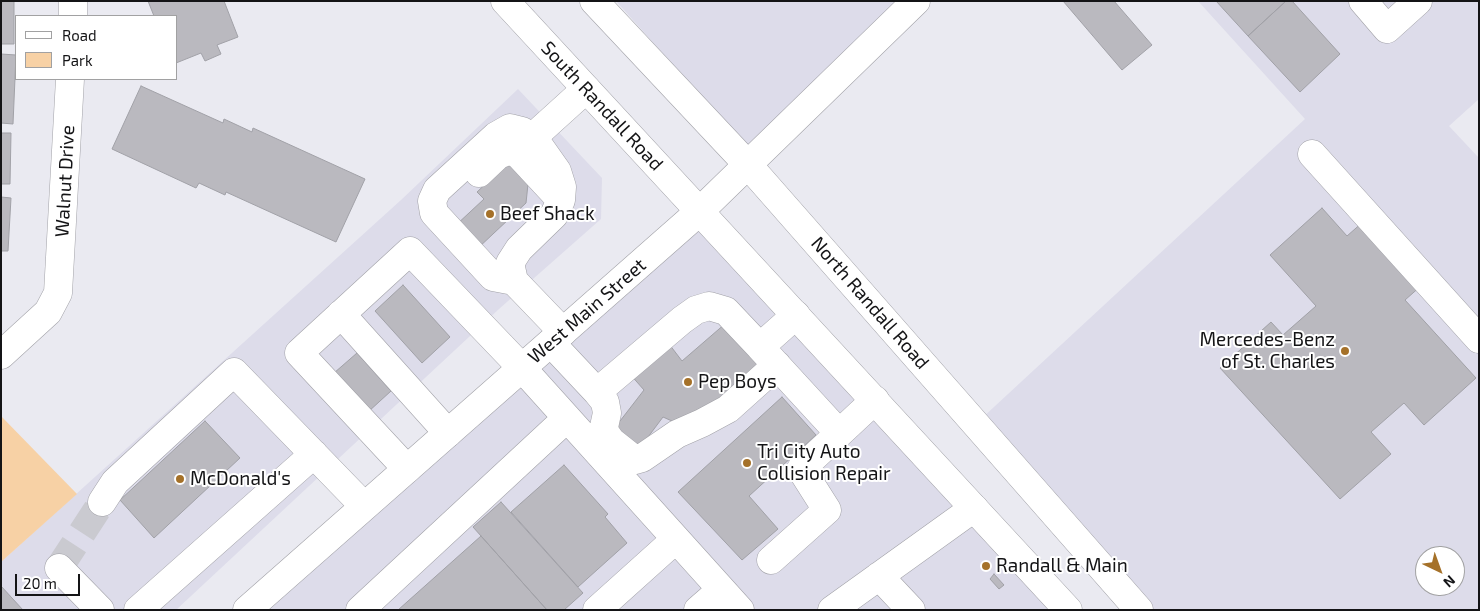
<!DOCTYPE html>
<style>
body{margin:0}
#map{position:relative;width:1480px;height:611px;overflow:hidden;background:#eaeaf1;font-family:"Exo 2",sans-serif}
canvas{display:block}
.frame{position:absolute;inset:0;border:2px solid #141416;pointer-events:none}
.legend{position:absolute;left:15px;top:15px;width:162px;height:65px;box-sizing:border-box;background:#fff;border:1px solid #a1a1a2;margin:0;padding:6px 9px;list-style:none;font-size:15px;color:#141416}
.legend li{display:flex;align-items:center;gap:10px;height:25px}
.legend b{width:25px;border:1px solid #a1a1a2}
.north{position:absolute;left:1415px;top:546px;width:50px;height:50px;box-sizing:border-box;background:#fff;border:1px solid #a1a1a2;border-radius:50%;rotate:138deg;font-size:14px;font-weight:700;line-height:20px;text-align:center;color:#141416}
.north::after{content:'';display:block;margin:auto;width:18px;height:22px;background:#a57129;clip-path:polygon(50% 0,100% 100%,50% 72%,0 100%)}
.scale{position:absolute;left:15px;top:574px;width:65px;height:22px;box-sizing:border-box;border:2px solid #141416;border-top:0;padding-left:6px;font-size:15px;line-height:18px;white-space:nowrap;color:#141416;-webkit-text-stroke:4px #fff;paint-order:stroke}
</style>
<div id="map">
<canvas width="1480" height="611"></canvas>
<div class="frame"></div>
<ul class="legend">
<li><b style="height:6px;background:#fff"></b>Road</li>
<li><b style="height:14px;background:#f7d1a5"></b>Park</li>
</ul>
<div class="north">N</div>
<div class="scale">20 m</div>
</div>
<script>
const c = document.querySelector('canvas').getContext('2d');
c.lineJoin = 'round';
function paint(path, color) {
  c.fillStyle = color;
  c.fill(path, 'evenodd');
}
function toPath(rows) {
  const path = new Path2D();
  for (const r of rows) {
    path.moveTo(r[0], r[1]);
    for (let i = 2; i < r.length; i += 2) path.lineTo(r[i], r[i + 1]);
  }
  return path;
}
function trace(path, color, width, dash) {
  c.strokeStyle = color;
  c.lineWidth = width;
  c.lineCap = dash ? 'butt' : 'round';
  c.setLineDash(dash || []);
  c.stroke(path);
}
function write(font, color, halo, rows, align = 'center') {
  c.font = font + ' "Exo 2",sans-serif';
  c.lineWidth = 4;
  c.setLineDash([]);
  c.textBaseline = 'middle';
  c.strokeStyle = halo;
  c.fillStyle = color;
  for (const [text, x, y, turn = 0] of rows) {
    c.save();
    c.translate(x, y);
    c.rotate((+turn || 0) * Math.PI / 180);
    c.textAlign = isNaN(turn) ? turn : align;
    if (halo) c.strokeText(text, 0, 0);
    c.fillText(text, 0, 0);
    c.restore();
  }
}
paint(toPath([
 [616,1,914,1,746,147],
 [1198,1,1479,1,1479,99,1449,126,1479,158,1479,610,1154,610,981,419,1305,119],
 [1425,556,1455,556,1455,586,1425,586],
 [518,89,602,178,601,219,499,309,176,610,1,610,1,562,401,200],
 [699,223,1056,610,261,610]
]), '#dddcea');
paint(toPath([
 [1,416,77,494,1,562]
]), '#f7d1a5');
const building = toPath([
 [1,1,14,1,14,44,1,44,1,1],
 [148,1,224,1,238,37,217,45,221,54,205,61,201,53,176,63,176,16,154,16,148,1],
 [1063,1,1114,1,1152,45,1122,70,1063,1],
 [1216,1,1286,1,1248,36,1216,1],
 [1286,1,1292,1,1340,54,1300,92,1248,36,1286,1],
 [1,54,16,55,13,124,1,123,1,54],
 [141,86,223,123,224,119,252,132,253,128,365,179,336,242,226,192,225,195,199,183,196,188,112,149,141,86],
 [1,133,11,133,10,184,1,184,1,133],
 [509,162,528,184,526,203,477,249,455,226,484,199,477,192,509,162],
 [1,197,11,198,8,251,1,251,1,197],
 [1322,208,1347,236,1364,221,1422,285,1405,300,1476,378,1424,425,1404,403,1371,432,1391,454,1340,499,1220,368,1271,322,1283,335,1316,306,1270,255,1322,208],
 [403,285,450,337,422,363,375,311,403,285],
 [726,323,761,363,714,406,672,421,663,417,636,453,610,434,644,390,629,373,666,340,682,361,726,323],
 [357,353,391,391,368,412,334,373,357,353],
 [782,397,816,435,749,496,778,529,742,560,678,492,782,397],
 [205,421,240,458,154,538,120,500,205,421],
 [564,465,608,514,605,517,627,543,578,587,511,512,564,465],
 [501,502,583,593,564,610,547,610,473,527,501,502],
 [481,536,547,610,398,610,481,536],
 [994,574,1004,585,999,589,990,579,994,574],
 [1,586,23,610,1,610,1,586]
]);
paint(building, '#bab9bf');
trace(building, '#a1a1a7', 1);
trace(toPath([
 [59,568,102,502]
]), '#cacad0', 28, [28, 14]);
const minor = toPath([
 [1363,1,1387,29,1418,1],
 [73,16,73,1],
 [533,137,586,89],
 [1312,154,1479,339],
 [479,173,498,155,510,150,519,155,558,197],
 [514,281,510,263,519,249,554,215,561,200,562,187,557,171,533,137,522,131,510,128,496,136,437,190,432,201,434,213,493,277,514,281,563,332],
 [341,314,448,433],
 [796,315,760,347,839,433],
 [551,343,597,392,682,320,696,310,709,306,726,311,760,347],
 [1,355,48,312,58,293,70,79],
 [597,392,605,402,607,413,604,427,606,434,611,441,635,460,642,458,677,434,702,423,728,409,777,365],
 [407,469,299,353,410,251,522,368,740,610],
 [102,502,115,482,234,372,364,506],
 [771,560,827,510,801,469,875,400],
 [59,568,100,610],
 [879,576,911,610],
 [138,610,314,454],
 [360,610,567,418],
 [597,610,676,539],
 [698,610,721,590],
 [832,610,974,508]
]);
const major = toPath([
 [505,1,1068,610],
 [594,1,749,166,1139,610],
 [247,610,700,211,916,1]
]);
trace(minor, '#a1a1a7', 29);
trace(major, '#a1a1a7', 29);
trace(minor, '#fff', 28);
trace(major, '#fff', 28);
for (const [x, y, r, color] of [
 [490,214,5,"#a57129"],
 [1345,351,5,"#a57129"],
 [688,382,5,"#a57129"],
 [747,463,5,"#a57129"],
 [180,479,5,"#a57129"],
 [986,566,5,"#a57129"]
]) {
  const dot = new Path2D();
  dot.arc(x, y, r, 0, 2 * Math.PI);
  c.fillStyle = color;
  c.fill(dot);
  trace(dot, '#fff', 2);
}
write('19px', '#141416', '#fff', [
 ["South Randall Road",602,106,47],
 ["Walnut Drive",65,181,-87],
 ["North Randall Road",870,303,49],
 ["West Main Street",587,311,-41]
]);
write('19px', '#141416', '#fff', [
 ["Beef Shack",500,214],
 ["Mercedes-Benz",1335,340,"right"],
 ["of St. Charles",1335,362,"right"],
 ["Pep Boys",698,382],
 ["Tri City Auto",757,452],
 ["Collision Repair",757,474],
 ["McDonald's",190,479],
 ["Randall & Main",996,566]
], 'left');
</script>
